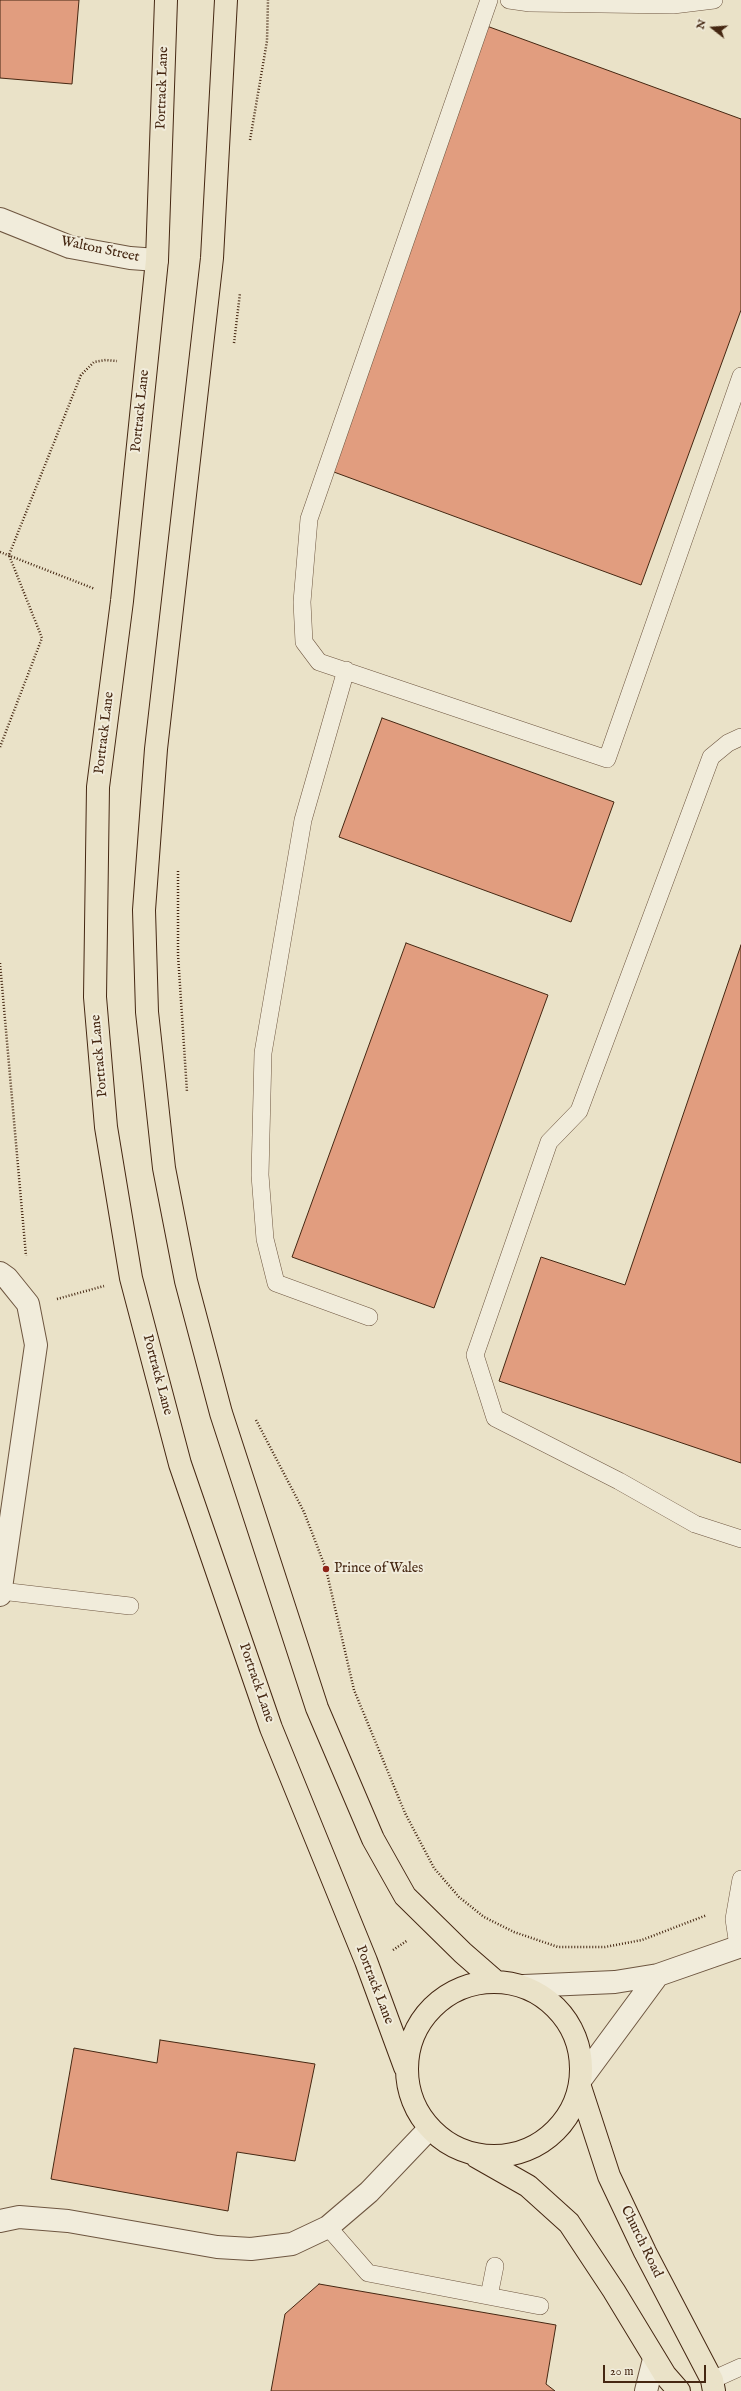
<!DOCTYPE html>
<style>
body{margin:0}
#map{position:relative;width:741px;height:2391px;overflow:hidden;background:#eae2c8;font-family:"IM FELL English",serif}
canvas{display:block}
.north{position:absolute;left:693px;top:8px;width:40px;height:40px;-webkit-text-stroke:3px #f1ecdb;paint-order:stroke;rotate:287deg;font-size:11px;font-weight:700;line-height:16px;text-align:center;color:#452712}
.north::after{content:'';display:block;margin:auto;width:14px;height:18px;background:#452712;clip-path:polygon(50% 0,100% 100%,50% 72%,0 100%)}
.scale{position:absolute;left:603px;top:2365px;width:103px;height:18px;box-sizing:border-box;border:2px solid #452712;border-top:0;padding-left:5px;font-size:12px;line-height:14px;white-space:nowrap;color:#452712;-webkit-text-stroke:3px #f1ecdb;paint-order:stroke}
</style>
<div id="map">
<canvas width="741" height="2391"></canvas>
<div class="north">N</div>
<div class="scale">20 m</div>
</div>
<script>
const c = document.querySelector('canvas').getContext('2d');
c.lineJoin = 'round';
function paint(path, color) {
  c.fillStyle = color;
  c.fill(path, 'evenodd');
}
function toPath(rows) {
  const path = new Path2D();
  for (const r of rows) {
    if (r.length === 3) {
      path.moveTo(r[0] + r[2], r[1]);
      path.arc(r[0], r[1], r[2], 0, 2 * Math.PI);
      continue;
    }
    path.moveTo(r[0], r[1]);
    for (let i = 2; i < r.length; i += 2) path.lineTo(r[i], r[i + 1]);
  }
  return path;
}
function trace(path, color, width, dash) {
  c.strokeStyle = color;
  c.lineWidth = width;
  c.lineCap = dash ? 'butt' : 'round';
  c.setLineDash(dash || []);
  c.stroke(path);
}
function write(font, color, halo, rows, align = 'center') {
  c.font = font + ' "IM FELL English",serif';
  c.lineWidth = 4;
  c.setLineDash([]);
  c.textBaseline = 'middle';
  c.strokeStyle = halo;
  c.fillStyle = color;
  for (const [text, x, y, turn = 0] of rows) {
    c.save();
    c.translate(x, y);
    c.rotate((+turn || 0) * Math.PI / 180);
    c.textAlign = isNaN(turn) ? turn : align;
    if (halo) c.strokeText(text, 0, 0);
    c.fillText(text, 0, 0);
    c.restore();
  }
}
const building = toPath([
 [0,0,79,0,72,84,0,78,0,0],
 [484,25,741,119,741,310,641,585,323,468,484,25],
 [382,718,614,802,571,922,339,837,382,718],
 [406,943,548,995,434,1308,292,1257,406,943],
 [741,945,741,1463,499,1381,541,1257,625,1285,741,945],
 [160,2040,315,2064,295,2161,237,2152,228,2211,51,2179,74,2048,157,2063,160,2040],
 [319,2284,556,2325,546,2384,555,2391,271,2391,285,2314,319,2284]
]);
paint(building, '#e19d7f');
trace(building, '#452712', 1);
const lane = toPath([
 [489,0,309,519,302,602,304,642,319,662,607,759,741,376],
 [509,0,530,3,673,5,714,0],
 [346,670,303,820,263,1053,260,1175,265,1239,276,1283,369,1317],
 [741,737,728,743,711,757,579,1111,549,1142,475,1355,495,1418,619,1481,695,1524,741,1539],
 [1,1591,130,1606],
 [738,1946,734,1919,741,1879],
 [328,2227,368,2273,540,2306],
 [489,2296,495,2266],
 [712,2380,741,2367]
]);
const street = toPath([
 [0,219,70,247,130,258,157,260],
 [0,1273,7,1278,28,1304,36,1345,0,1595],
 [524,1986,615,1982,658,1975,741,1946],
 [582,2078,658,1975],
 [0,2221,19,2217,68,2221,217,2247,251,2249,292,2244,328,2227,369,2192,429,2129],
 [646,2391,654,2359]
]);
const primary = toPath([
 [166,0,157,260,122,601,98,787,95,997,106,1127,131,1278,180,1464,271,1728,366,1961,405,2067],
 [226,0,212,258,156,749,144,910,147,1012,164,1168,186,1281,221,1413,317,1708,373,1839,405,1896,463,1953,494,1980],
 [494,2069,87],
 [580,2087,609,2176,645,2252,712,2380,714,2391],
 [477,2157,528,2186,569,2223,614,2291,665,2375,679,2391]
]);
trace(lane, '#6e5640', 18);
trace(street, '#6e5640', 24);
trace(primary, '#452712', 24);
trace(toPath([
 [250,140,267,41,268,0],
 [234,343,240,293],
 [0,552,95,589],
 [0,747,42,638,9,555,81,375,94,362,106,360,117,361],
 [178,871,178,955,187,1092],
 [0,963,26,1256],
 [57,1299,104,1286],
 [256,1420,304,1512,326,1569,354,1690,405,1813,434,1868,459,1897,484,1917,514,1932,558,1947,605,1947,642,1940,707,1915],
 [393,1950,408,1940]
]), '#452712', 2.5, [1, 2]);
trace(lane, '#f1ecdb', 17);
trace(street, '#f1ecdb', 22);
trace(primary, '#eae2c8', 22);
for (const [x, y, r, color] of [
 [326,1569,4,"#8f2418"]
]) {
  const dot = new Path2D();
  dot.arc(x, y, r, 0, 2 * Math.PI);
  c.fillStyle = color;
  c.fill(dot);
  trace(dot, '#f1ecdb', 1.5);
}
write('14px', '#452712', '#f1ecdb', [
 ["Portrack Lane",163,88,-88],
 ["Walton Street",100,250,12],
 ["Portrack Lane",141,411,-84],
 ["Portrack Lane",105,733,-83],
 ["Portrack Lane",100,1056,-95],
 ["Portrack Lane",157,1375,75],
 ["Portrack Lane",256,1683,71],
 ["Portrack Lane",374,1985,69],
 ["Church Road",641,2242,64]
]);
write('14px', '#452712', '#f1ecdb', [
 ["Prince of Wales",334,1569]
], 'left');
</script>
